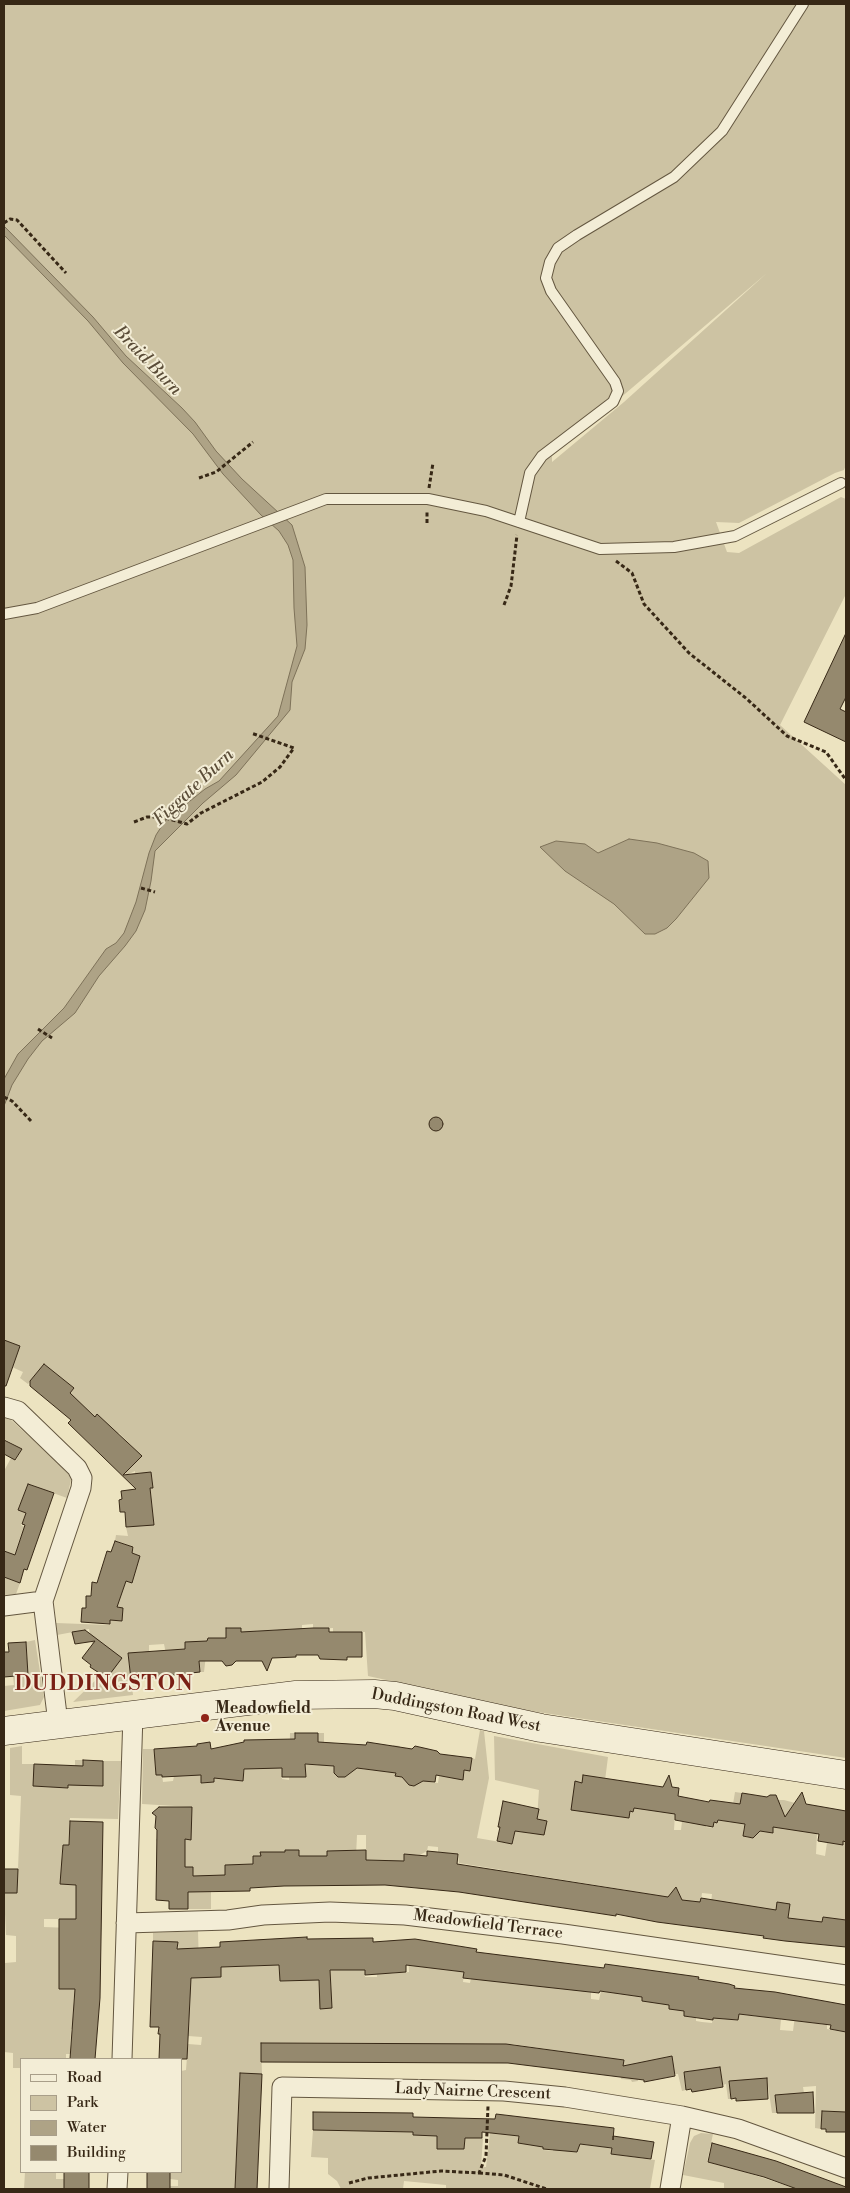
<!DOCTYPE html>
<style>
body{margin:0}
#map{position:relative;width:850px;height:2193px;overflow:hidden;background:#ece3c0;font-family:"Libre Bodoni",serif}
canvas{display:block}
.frame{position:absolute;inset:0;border:5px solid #372816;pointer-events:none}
.legend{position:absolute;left:20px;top:2058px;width:162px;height:115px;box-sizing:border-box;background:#f3edd6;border:1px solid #a89e89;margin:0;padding:6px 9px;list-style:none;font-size:15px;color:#372816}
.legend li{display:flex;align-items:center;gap:10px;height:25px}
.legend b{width:25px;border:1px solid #a89e89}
</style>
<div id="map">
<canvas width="850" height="2193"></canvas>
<div class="frame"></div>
<ul class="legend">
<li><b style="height:6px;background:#f3edd6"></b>Road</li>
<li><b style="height:14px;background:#cdc3a3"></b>Park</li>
<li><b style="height:14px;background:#aea386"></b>Water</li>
<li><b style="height:14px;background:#95896e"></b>Building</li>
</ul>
</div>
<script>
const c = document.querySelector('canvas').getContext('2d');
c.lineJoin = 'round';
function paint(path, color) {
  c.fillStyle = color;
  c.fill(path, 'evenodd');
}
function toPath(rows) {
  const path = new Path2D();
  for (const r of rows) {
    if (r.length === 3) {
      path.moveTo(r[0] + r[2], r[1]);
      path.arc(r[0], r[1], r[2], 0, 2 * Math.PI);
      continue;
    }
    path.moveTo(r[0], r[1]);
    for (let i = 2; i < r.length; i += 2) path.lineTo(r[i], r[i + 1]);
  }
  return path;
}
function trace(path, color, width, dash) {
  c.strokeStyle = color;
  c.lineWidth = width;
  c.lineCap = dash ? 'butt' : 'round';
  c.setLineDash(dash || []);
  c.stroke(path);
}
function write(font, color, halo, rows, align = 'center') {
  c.font = font + ' "Libre Bodoni",serif';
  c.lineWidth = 4;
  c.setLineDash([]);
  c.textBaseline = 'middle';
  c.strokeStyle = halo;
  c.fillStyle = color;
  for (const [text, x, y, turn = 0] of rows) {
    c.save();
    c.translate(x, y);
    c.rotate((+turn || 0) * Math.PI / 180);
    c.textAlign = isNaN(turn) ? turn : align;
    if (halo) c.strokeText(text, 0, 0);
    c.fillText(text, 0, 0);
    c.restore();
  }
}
paint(toPath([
 [4,4,846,4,846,465,844,470,835,473,739,523,716,522,727,552,739,553,841,497,846,499,846,594,780,725,846,785,846,1758,524,1710,368,1676,365,1632,341,1632,341,1643,333,1643,333,1628,313,1629,313,1624,302,1625,302,1639,295,1629,256,1631,256,1638,241,1638,241,1628,226,1628,226,1638,208,1638,204,1672,200,1672,198,1648,170,1650,171,1654,166,1654,164,1644,149,1645,149,1651,128,1653,133,1695,73,1702,102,1674,97,1647,92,1644,89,1629,57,1635,56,1623,109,1625,110,1620,122,1621,122,1608,116,1607,126,1581,132,1582,140,1556,132,1553,134,1547,115,1541,116,1535,128,1536,126,1527,154,1524,150,1488,153,1487,151,1472,135,1474,135,1471,127,1475,125,1473,141,1456,119,1433,115,1436,97,1414,95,1417,69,1394,74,1388,44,1364,28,1384,20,1378,23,1372,12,1367,20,1346,4,1340],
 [767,273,624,402,552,462,552,456],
 [4,1416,10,1419,69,1473,71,1480,67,1498,28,1484,18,1510,26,1513,21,1525,27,1528,21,1537,15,1555,4,1551,4,1471,11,1458,16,1460,22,1449,4,1439],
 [4,1577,20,1583,16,1594,4,1595],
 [35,1640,44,1697,40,1705,4,1711,4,1686,14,1685,13,1676,28,1675,26,1642],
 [480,1730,484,1731,489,1778,477,1838,512,1844,515,1830,533,1834,547,1821,537,1819,539,1790,495,1780,494,1736,608,1757,603,1796,621,1817,629,1818,630,1811,633,1812,635,1797,675,1814,674,1830,681,1830,684,1804,707,1821,706,1827,712,1828,714,1822,717,1823,718,1820,730,1822,735,1792,742,1793,740,1806,747,1807,743,1833,745,1837,753,1838,757,1830,772,1832,778,1800,784,1800,795,1803,817,1833,816,1854,825,1856,832,1810,831,1843,842,1845,843,1841,846,1842,846,1920,823,1917,821,1930,816,1922,766,1915,764,1936,757,1935,711,1903,712,1894,702,1893,700,1908,678,1900,679,1893,674,1891,671,1894,668,1911,660,1896,632,1891,630,1902,625,1901,626,1890,459,1863,458,1854,438,1852,438,1847,428,1846,427,1851,420,1855,405,1854,403,1863,389,1872,389,1860,366,1860,366,1835,357,1835,356,1856,339,1856,338,1851,328,1851,327,1856,319,1856,319,1859,261,1852,261,1856,253,1856,253,1864,225,1865,225,1875,211,1876,211,1909,188,1909,188,1898,181,1898,157,1873,193,1874,193,1867,185,1867,185,1843,157,1842,156,1839,191,1839,192,1807,142,1804,143,1749,154,1749,156,1775,162,1775,163,1782,173,1781,180,1747,191,1746,190,1771,200,1771,202,1783,214,1782,213,1774,243,1781,245,1767,282,1760,282,1779,289,1780,290,1733,295,1733,295,1777,305,1777,305,1765,318,1765,318,1733,324,1733,324,1765,334,1766,334,1773,338,1777,345,1777,349,1774,350,1767,365,1755,363,1769,389,1772,393,1745,400,1746,395,1776,407,1778,409,1785,414,1786,418,1780,438,1783,439,1776,463,1779,464,1770,470,1771,472,1758,475,1759],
 [22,1746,22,1764,34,1764,34,1786,68,1788,69,1766,75,1766,75,1760,83,1760,83,1785,102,1786,103,1761,121,1761,118,1819,70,1818,69,1845,63,1845,62,1859,78,1871,61,1871,60,1884,76,1885,76,1919,44,1919,44,1927,70,1928,77,1989,74,1997,73,2019,85,2029,71,2029,70,2054,66,2054,66,2059,21,2059,21,2068,13,2068,13,2053,4,2052,5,1963,16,1962,16,1936,6,1935,4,1893,17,1893,21,1796,10,1795,10,1748],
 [198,1931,199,1967,213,1977,221,1977,221,1967,279,1965,280,1981,300,1980,317,1951,320,1991,331,1990,330,1964,342,1964,343,1970,350,1970,365,1963,365,1977,377,1977,376,1956,382,1955,384,1974,409,1972,408,1955,439,1969,464,1972,463,1982,470,1983,472,1973,591,1992,591,1999,599,2000,601,1991,642,1995,642,2001,686,2000,684,2016,696,2018,696,2021,702,2022,712,2023,715,2007,730,2019,738,2020,739,2014,761,2017,763,2005,772,2018,781,2019,780,2030,793,2031,796,2008,800,2021,827,2025,827,2029,846,2032,846,2112,822,2111,821,2129,815,2128,816,2086,803,2087,804,2093,776,2095,777,2113,772,2113,767,2079,730,2081,731,2099,728,2099,726,2084,723,2085,720,2067,684,2072,686,2090,682,2091,678,2074,675,2074,671,2056,635,2064,638,2081,632,2082,631,2080,621,2079,623,2060,511,2044,509,2063,497,2063,497,2044,383,2044,383,2063,374,2063,374,2043,261,2043,262,2074,240,2073,235,2189,170,2189,170,2186,178,2186,178,2180,170,2179,170,2172,181,2172,181,2071,186,2070,188,2044,201,2045,202,2037,188,2036,190,1990,181,1990,178,1942,153,1941,153,1933],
 [313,2130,413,2132,413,2135,437,2136,438,2149,464,2149,465,2136,478,2136,479,2138,483,2138,481,2167,486,2167,490,2133,519,2136,518,2143,544,2139,543,2150,553,2151,554,2141,567,2151,577,2152,578,2144,612,2148,611,2154,655,2160,650,2189,446,2189,446,2185,404,2181,403,2189,341,2189,337,2181,328,2174,328,2158,311,2157],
 [701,2133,713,2134,707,2162,745,2172,797,2189,724,2189,724,2183,683,2175,690,2143,694,2136],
 [25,2172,56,2172,56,2179,64,2179,64,2189,24,2189]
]), '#cdc3a3');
const water = toPath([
 [4,226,93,317,126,356,182,408,195,422,216,451,242,479,292,525,305,567,307,625,305,649,292,682,290,710,236,775,203,803,155,851,151,881,145,910,136,931,125,946,99,976,75,1013,42,1041,28,1059,12,1085,4,1106,4,1079,18,1054,64,1008,106,949,116,943,124,933,136,902,149,853,156,835,165,821,205,789,219,781,278,716,297,646,294,608,293,560,288,545,279,531,261,515,223,474,193,434,123,363,88,321,4,235,4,226],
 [629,839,657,843,694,853,708,861,709,878,676,919,667,928,655,934,645,934,614,904,565,871,540,847,556,841,585,844,598,853,629,839]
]);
paint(water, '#aea386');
trace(water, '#7e7259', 1);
const building = toPath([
 [846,633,846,697,840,709,846,712,846,742,804,722,846,633],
 [436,1124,7],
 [4,1340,20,1346,6,1386,4,1386,4,1340],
 [44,1364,74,1388,70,1393,95,1417,97,1414,142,1456,123,1475,151,1472,153,1488,150,1488,154,1525,126,1527,125,1512,120,1512,119,1500,122,1499,121,1491,136,1489,68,1423,71,1420,30,1386,30,1381,44,1364],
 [4,1440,22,1449,15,1460,4,1454,4,1440],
 [28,1484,54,1493,27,1570,24,1569,20,1583,4,1577,4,1551,15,1555,25,1525,22,1524,26,1513,18,1510,28,1484],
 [115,1541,133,1547,132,1553,140,1556,132,1583,126,1581,117,1607,123,1608,122,1621,110,1620,110,1624,81,1622,82,1608,86,1608,86,1596,91,1596,92,1582,97,1583,107,1551,111,1552,115,1541],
 [226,1628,241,1628,241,1632,313,1628,329,1628,329,1632,362,1632,362,1657,347,1657,347,1660,320,1659,318,1655,296,1655,296,1657,272,1658,267,1671,262,1661,236,1661,232,1665,226,1666,222,1661,199,1661,200,1672,131,1680,128,1653,185,1649,185,1642,207,1641,208,1638,226,1638,226,1628],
 [85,1630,122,1658,107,1678,90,1667,91,1665,82,1658,95,1641,75,1644,72,1632,85,1630],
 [26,1642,28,1675,4,1677,4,1652,9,1652,8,1643,26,1642],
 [295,1733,318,1733,318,1742,366,1745,367,1742,412,1749,415,1746,437,1751,440,1754,472,1758,470,1771,464,1770,463,1780,436,1775,435,1782,423,1781,414,1786,409,1785,402,1777,395,1776,396,1773,357,1768,345,1777,338,1777,334,1773,334,1766,305,1764,306,1777,282,1777,282,1768,244,1769,243,1781,214,1778,214,1782,201,1783,201,1775,162,1777,162,1775,156,1775,154,1749,197,1746,197,1744,210,1742,211,1749,244,1742,244,1740,295,1739,295,1733],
 [83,1760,103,1761,103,1786,68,1785,68,1788,33,1786,34,1764,83,1766,83,1760],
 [583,1775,663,1787,669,1775,672,1787,679,1788,678,1796,709,1802,710,1800,740,1804,742,1793,767,1797,770,1795,776,1795,785,1817,802,1792,806,1804,846,1811,846,1842,843,1841,843,1845,818,1841,819,1834,773,1827,773,1833,760,1831,753,1838,743,1836,745,1824,718,1820,717,1823,714,1822,713,1827,675,1820,675,1814,634,1808,633,1812,630,1811,629,1818,571,1810,575,1781,582,1783,583,1775],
 [503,1801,539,1809,537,1819,547,1821,544,1835,515,1831,512,1844,497,1841,500,1827,498,1827,503,1801],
 [159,1807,192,1807,191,1840,185,1839,185,1867,193,1867,193,1876,225,1875,225,1865,253,1864,253,1856,261,1856,260,1852,285,1852,285,1850,299,1850,299,1856,327,1856,327,1851,366,1850,366,1860,404,1861,404,1854,427,1856,427,1851,458,1854,457,1864,668,1897,676,1887,682,1900,700,1902,701,1898,776,1910,777,1902,790,1904,788,1918,822,1922,823,1917,846,1920,846,1947,785,1941,763,1938,764,1936,657,1922,616,1914,616,1916,459,1892,385,1885,284,1886,250,1888,250,1891,188,1892,188,1909,169,1909,169,1901,156,1900,157,1830,155,1828,156,1816,152,1813,159,1807],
 [70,1821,103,1822,100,1998,95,2059,70,2059,75,1989,59,1989,59,1919,76,1919,76,1885,60,1884,63,1845,69,1845,70,1821],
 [4,1869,18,1869,17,1893,4,1893,4,1869],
 [307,1937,307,1939,373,1938,373,1942,415,1939,477,1949,476,1952,604,1968,605,1964,699,1977,698,1979,729,1984,735,1986,734,1988,775,1992,846,2005,846,2032,830,2029,831,2025,739,2014,738,2020,713,2018,713,2020,684,2016,684,2011,669,2009,669,2005,642,2001,642,1997,600,1991,599,1993,463,1978,464,1972,406,1965,406,1972,365,1975,365,1970,330,1970,332,2008,320,2009,319,1980,280,1981,279,1965,221,1967,221,1977,191,1978,187,2059,159,2059,160,2034,158,2034,159,2027,150,2027,153,1941,178,1942,177,1949,220,1947,220,1942,307,1937],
 [261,2043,506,2044,624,2060,623,2066,672,2056,675,2076,644,2082,644,2080,508,2063,261,2062,261,2043],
 [720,2067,723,2087,692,2092,691,2089,686,2090,684,2072,720,2067],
 [240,2073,262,2074,257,2189,235,2189,240,2073],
 [767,2078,768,2099,736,2101,736,2098,731,2099,729,2081,767,2078],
 [813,2092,814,2113,777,2113,775,2095,813,2092],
 [822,2111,846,2112,846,2132,826,2132,826,2129,821,2129,822,2111],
 [313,2112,413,2113,413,2117,495,2119,496,2114,614,2128,613,2140,613,2136,654,2142,651,2159,611,2154,612,2148,580,2144,577,2152,543,2149,543,2147,518,2143,519,2136,482,2132,482,2138,465,2138,464,2149,437,2149,437,2136,413,2135,413,2132,313,2130,313,2112],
 [712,2143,776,2161,846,2187,846,2189,797,2189,764,2177,708,2162,712,2143],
 [64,2172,89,2172,89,2189,64,2189,64,2172],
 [147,2172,170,2172,170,2189,147,2189,147,2172]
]);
paint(building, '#95896e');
trace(building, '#372816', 1);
const lane = toPath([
 [519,522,530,473,542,456,613,402,618,391,615,382,551,291,546,278,550,262,558,248,577,235,674,177,722,131,803,4],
 [4,614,37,608,326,499,428,499,486,511,600,549,674,547,735,536,841,483]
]);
const street = toPath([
 [4,1407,18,1411,77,1468,82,1478,81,1488,43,1601,58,1723],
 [4,1606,43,1601],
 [126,1923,228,1920,263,1915,330,1912,405,1915,563,1934,846,1975],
 [122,2059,133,1714],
 [117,2189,118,2172],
 [279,2189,282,2087,504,2091,565,2097,682,2116,738,2129,846,2168],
 [670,2189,682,2116]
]);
const secondary = toPath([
 [4,1731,296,1695,374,1694,395,1696,541,1728,846,1775]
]);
trace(lane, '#645740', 12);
trace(street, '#645740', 21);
trace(secondary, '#372816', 29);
trace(toPath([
 [4,223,10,219,17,220,66,273],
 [199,478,216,472,253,442],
 [429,488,433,463],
 [427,523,427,511],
 [616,561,632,573,644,604,689,653,747,699,787,736,826,752,846,780],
 [504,605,511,586,517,535],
 [134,822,147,817,162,817,187,824,201,813,262,782,280,767,294,748,251,733],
 [141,888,155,892],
 [38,1029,52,1038],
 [4,1097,12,1101,31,1121],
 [479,2173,504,2175,547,2189],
 [349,2183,368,2178,441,2171,479,2173,486,2156,488,2106]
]), '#372816', 3, [4, 2.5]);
trace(lane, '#f3edd6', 10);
trace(street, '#f3edd6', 19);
trace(secondary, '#f3edd6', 28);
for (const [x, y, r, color] of [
 [205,1718,5,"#8f2418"]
]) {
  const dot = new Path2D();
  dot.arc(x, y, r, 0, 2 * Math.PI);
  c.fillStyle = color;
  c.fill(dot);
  trace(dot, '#f3edd6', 2);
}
write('bold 16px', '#372816', '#f3edd6', [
 ["Meadowfield",215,1709],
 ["Avenue",215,1727]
], 'left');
write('16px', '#372816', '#f3edd6', [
 ["Duddingston Road West",456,1711,11],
 ["Meadowfield Terrace",488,1925,7],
 ["Lady Nairne Crescent",473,2092,2]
]);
write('italic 18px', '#5b4d38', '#f3edd6', [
 ["Braid Burn",147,361,46],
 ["Figgate Burn",194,788,-43]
]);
c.letterSpacing = '1px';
write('bold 21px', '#7a1f14', '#f3edd6', [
 ["DUDDINGSTON",104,1685]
]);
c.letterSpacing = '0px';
</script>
